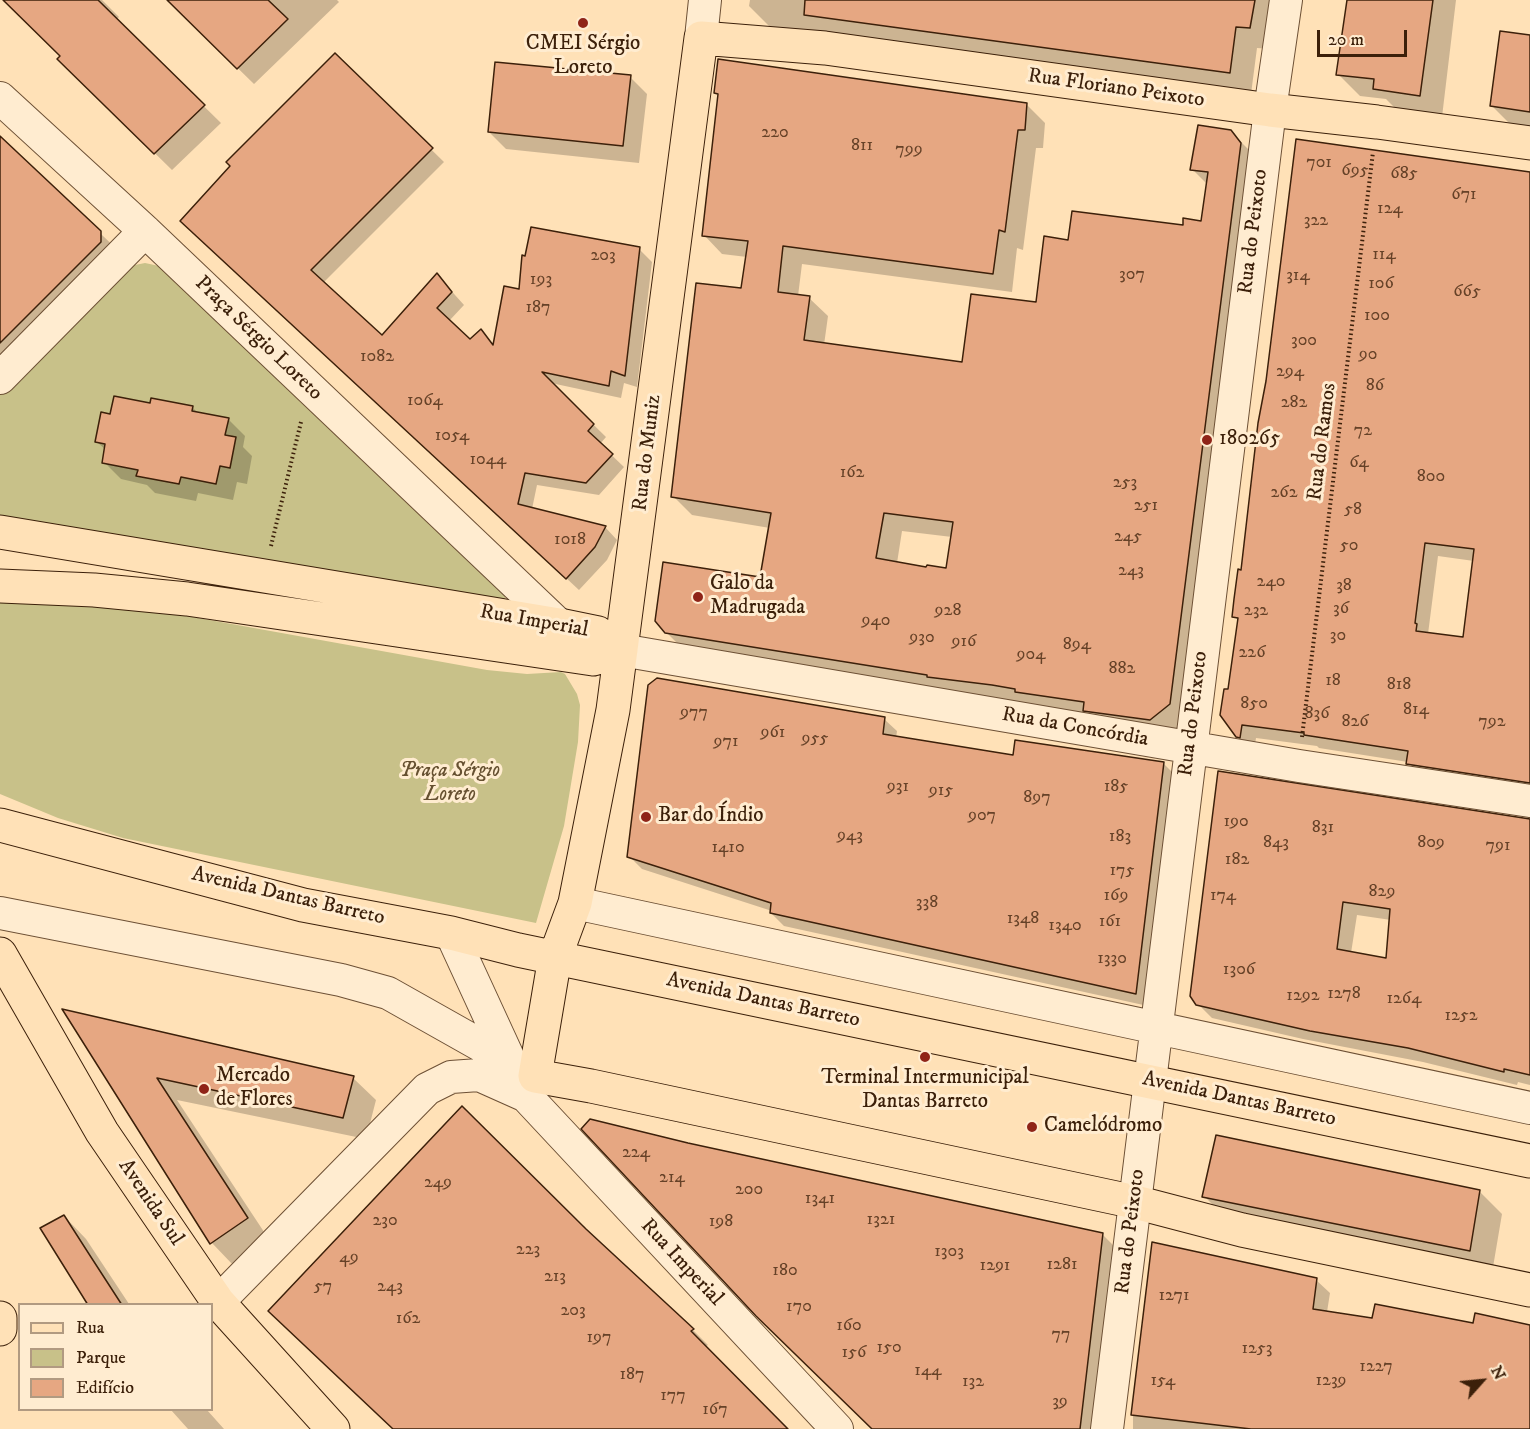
<!DOCTYPE html>
<meta charset="utf-8">
<style>
body{margin:0}
#map{position:relative;width:1530px;height:1429px;overflow:hidden;background:#ffe1b7;font-family:"IM FELL DW Pica",serif}
canvas{display:block}
.legend{position:absolute;left:18px;top:1303px;width:195px;height:108px;box-sizing:border-box;background:#ffecd0;border:2px solid #b19a81;margin:0;padding:8px 10px;list-style:none;font-size:18px;color:#3c200a}
.legend li{display:flex;align-items:center;gap:12px;height:30px}
.legend b{width:30px;border:2px solid #b19a81}
.north{position:absolute;left:1452px;top:1351px;width:60px;height:60px;-webkit-text-stroke:4px #ffecd0;paint-order:stroke;rotate:63deg;font-size:16px;font-weight:700;line-height:24px;text-align:center;color:#3c200a}
.north::after{content:'';display:block;margin:auto;width:21px;height:27px;background:#3c200a;clip-path:polygon(50% 0,100% 100%,50% 72%,0 100%)}
.scale{position:absolute;left:1317px;top:30px;width:90px;height:27px;box-sizing:border-box;border:3px solid #3c200a;border-top:0;padding-left:8px;font-size:18px;line-height:21px;white-space:nowrap;color:#3c200a;-webkit-text-stroke:4px #ffecd0;paint-order:stroke}
</style>
<div id="map">
<canvas width="1530" height="1429"></canvas>
<ul class="legend">
<li><b style="height:8px;background:#ffe1b7"></b>Rua</li>
<li><b style="height:16px;background:#c8c189"></b>Parque</li>
<li><b style="height:16px;background:#e6a782"></b>Edifício</li>
</ul>
<div class="north">N</div>
<div class="scale">20 m</div>
</div>
<script>
const c = document.querySelector('canvas').getContext('2d');
c.lineJoin = 'round';
function paint(path, color) {
  c.fillStyle = color;
  c.fill(path, 'evenodd');
}
function toPath(rows) {
  const path = new Path2D();
  for (const r of rows) {
    path.moveTo(r[0], r[1]);
    for (let i = 2; i < r.length; i += 2) path.lineTo(r[i], r[i + 1]);
  }
  return path;
}
function trace(path, color, width, dash) {
  c.strokeStyle = color;
  c.lineWidth = width;
  c.lineCap = dash ? 'butt' : 'round';
  c.setLineDash(dash || []);
  c.stroke(path);
}
function write(font, color, halo, rows, align = 'center') {
  c.font = font + ' "IM FELL DW Pica",serif';
  c.lineWidth = 6;
  c.setLineDash([]);
  c.textBaseline = 'middle';
  c.strokeStyle = halo;
  c.fillStyle = color;
  for (const [text, x, y, turn = 0] of rows) {
    c.save();
    c.translate(x, y);
    c.rotate((+turn || 0) * Math.PI / 180);
    c.textAlign = isNaN(turn) ? turn : align;
    if (halo) c.strokeText(text, 0, 0);
    c.fillText(text, 0, 0);
    c.restore();
  }
}
paint(toPath([
 [145,263,159,266,506,593,505,599,501,601,0,516,0,393,130,266],
 [0,601,60,601,165,612,487,670,527,674,561,672,565,674,577,694,580,705,578,742,564,826,536,923,123,838,58,818,0,794]
]), '#c8c189');
paint(toPath([
 [5,0,102,0,119,17,116,20,221,123,172,170,59,59,62,56],
 [168,0,337,0,339,2,254,84],
 [750,0,1280,0,1271,49,1257,48,1251,94,771,28,749,6],
 [1349,0,1456,0,1442,117,1397,110,1386,99,1360,96,1338,74],
 [1530,37,1530,126,1509,123,1491,105],
 [335,55,444,162,323,283,382,337,437,275,464,305,449,321,470,341,480,331,494,345,520,291,639,249,652,262,637,387,624,383,621,398,551,383,606,437,600,444,624,467,599,495,537,485,532,509,605,527,617,540,607,560,579,590,195,233],
 [630,77,647,94,639,163,506,149,489,132],
 [715,92,1027,105,1045,123,1043,148,1036,148,1023,250,1017,248,1012,292,802,264,798,296,809,298,828,316,824,345,963,363,1037,304,1069,242,1184,226,1202,222,1208,185,1192,169,1230,131,1249,150,1188,723,1169,738,685,651,666,632,761,578,770,528,692,515,673,496,742,290,747,257,722,254,704,235,720,97],
 [902,531,952,537,947,569,928,569,897,563],
 [0,138,123,255,0,388],
 [1530,173,1530,794,1422,777,1408,762,1319,748,1317,746,1256,738,1254,751,1251,750,1237,736,1229,691,1239,621,1234,616,1242,572],
 [1438,556,1474,561,1464,639,1428,634],
 [151,405,192,407,199,414,228,419,245,436,243,447,252,456,247,484,237,482,233,500,198,493,196,501,155,493,147,485,121,479,104,462,106,450,97,442,112,416],
 [884,719,897,731,896,738,1015,756,1163,763,1176,776,1148,1006,784,926,771,913,772,911,642,869,629,856],
 [1220,772,1530,820,1530,1085,1518,1082,1517,1085,1423,1062,1303,1039,1212,1018,1198,1004],
 [1357,915,1391,920,1388,959,1351,953],
 [65,1011,353,1078,376,1100,366,1139,177,1100,270,1241,234,1266,212,1243],
 [1479,1191,1502,1214,1492,1273,1227,1219,1204,1196],
 [64,1216,86,1239,129,1304,90,1304],
 [585,1230,693,1330,708,1345,705,1347,786,1429,394,1429],
 [1103,1235,1114,1246,1092,1429,874,1429],
 [1316,1280,1330,1293,1327,1312,1373,1320,1530,1326,1530,1429,1133,1429,1133,1415],
 [171,1410,207,1410,224,1429,188,1429]
]), '#0003');
const building = toPath([
 [3,0,98,0,205,105,154,154,57,59,60,56,3,0],
 [167,0,268,0,288,19,237,69,167,0],
 [805,0,1255,0,1250,28,1236,27,1230,73,804,15,805,0],
 [1347,0,1433,0,1420,96,1373,89,1374,79,1336,75,1347,0],
 [1500,31,1530,35,1530,112,1490,106,1500,31],
 [335,53,433,148,311,270,382,335,437,273,452,292,437,308,470,339,481,329,493,345,504,286,519,289,522,255,525,256,531,227,640,247,625,376,611,371,609,386,542,372,594,424,588,431,613,454,586,483,525,473,518,504,606,526,595,547,566,579,180,221,230,166,226,162,335,53],
 [718,59,1027,103,1025,130,1018,130,1005,232,999,230,993,274,783,246,778,292,810,296,804,340,962,362,971,294,1036,302,1044,236,1068,240,1072,211,1183,225,1183,218,1201,221,1208,172,1190,170,1198,125,1231,130,1241,143,1170,704,1150,720,1083,711,1084,702,1015,692,1015,689,992,685,927,677,927,675,665,633,655,621,663,562,760,577,771,513,671,497,696,283,741,288,748,241,702,236,718,94,714,93,718,59],
 [884,513,953,522,946,568,927,565,926,567,876,558,884,513],
 [495,62,631,75,623,146,488,132,495,62],
 [0,136,101,231,101,242,0,343,0,136],
 [1296,139,1530,172,1530,783,1406,764,1408,751,1304,735,1304,733,1242,725,1240,738,1236,737,1220,715,1224,689,1228,689,1238,618,1232,617,1234,599,1238,569,1241,570,1258,423,1266,381,1296,139],
 [1425,543,1474,549,1463,637,1416,631,1417,624,1415,623,1425,543],
 [114,396,150,403,151,398,193,406,192,411,229,418,225,435,236,437,230,468,220,466,216,484,181,477,179,484,136,476,138,470,102,463,105,444,95,442,101,412,110,414,114,396],
 [657,678,885,717,883,734,1013,755,1015,740,1164,762,1136,994,770,913,771,903,627,857,648,685,657,678],
 [1218,771,1530,819,1530,1075,1504,1069,1504,1072,1408,1048,1310,1031,1196,1005,1190,996,1218,771],
 [1343,902,1390,909,1386,958,1337,949,1343,902],
 [62,1009,354,1076,343,1118,157,1078,248,1218,210,1244,62,1009],
 [462,1106,586,1229,694,1329,691,1331,788,1429,393,1429,268,1311,462,1106],
 [590,1119,688,1143,1103,1233,1080,1429,872,1429,756,1316,581,1129,590,1119],
 [1216,1135,1480,1190,1470,1251,1202,1197,1216,1135],
 [64,1215,89,1254,122,1305,88,1305,40,1228,64,1215],
 [1152,1242,1317,1278,1313,1309,1372,1318,1375,1304,1473,1323,1475,1313,1530,1325,1530,1429,1251,1429,1131,1415,1152,1242]
]);
paint(building, '#e6a782');
trace(building, '#3c200a', 1.5);
const minor = toPath([
 [701,38,705,0],
 [0,98,145,231,559,625,558,639],
 [0,378,145,231],
 [621,650,1299,766,1530,801],
 [575,903,1530,1108],
 [0,913,341,980,388,993,514,1064],
 [451,933,526,1096,837,1429],
 [218,1302,427,1089,451,1077,479,1075,526,1096],
 [1107,1429,1270,110,1286,0]
]);
const major = toPath([
 [1530,143,1377,122,1270,110,825,48,701,38,613,710,575,903,555,957,535,1076,591,1086,1135,1202,1242,1230,1530,1290],
 [0,532,559,625,598,633,621,650],
 [0,586,94,590,187,599,593,659,621,650],
 [0,825,303,905,451,933,518,950,1530,1161],
 [0,954,102,1132,218,1302,333,1429],
 [0,1318,0,1329]
]);
trace(minor, '#6d5035', 34);
trace(major, '#3c200a', 35);
trace(toPath([
 [271,546,301,422],
 [1302,737,1373,152]
]), '#3c200a', 4, [1.5, 3]);
trace(minor, '#ffecd0', 32);
trace(major, '#ffe1b7', 33);
for (const [x, y, r, color] of [
 [583,23,6,"#8f2418"],
 [1207,440,6,"#8f2418"],
 [698,597,6,"#8f2418"],
 [646,817,6,"#8f2418"],
 [925,1057,6,"#8f2418"],
 [204,1089,6,"#8f2418"],
 [1032,1127,6,"#8f2418"]
]) {
  const dot = new Path2D();
  dot.arc(x, y, r, 0, 2 * Math.PI);
  c.fillStyle = color;
  c.fill(dot);
  trace(dot, '#ffecd0', 2);
}
write('18px', '#664228', null, [
 ["220",775,133],
 ["811",862,146],
 ["799",909,150],
 ["701",1319,163],
 ["695",1355,171],
 ["685",1404,174],
 ["671",1464,195],
 ["124",1390,209],
 ["322",1316,221],
 ["114",1384,255],
 ["203",603,256],
 ["307",1132,275],
 ["314",1298,276],
 ["193",541,280],
 ["106",1381,284],
 ["665",1467,292],
 ["187",538,308],
 ["100",1377,316],
 ["300",1304,341],
 ["90",1368,355],
 ["1082",377,357],
 ["294",1290,372],
 ["86",1375,386],
 ["1064",425,401],
 ["282",1294,403],
 ["72",1363,431],
 ["1054",452,436],
 ["1044",488,460],
 ["64",1359,463],
 ["162",852,473],
 ["800",1431,477],
 ["253",1125,483],
 ["262",1284,493],
 ["251",1146,506],
 ["58",1353,510],
 ["245",1128,537],
 ["1018",570,540],
 ["50",1349,546],
 ["243",1131,571],
 ["240",1271,582],
 ["38",1344,586],
 ["36",1341,609],
 ["928",948,611],
 ["232",1256,611],
 ["940",876,621],
 ["30",1338,636],
 ["930",922,638],
 ["916",964,642],
 ["894",1077,645],
 ["226",1252,653],
 ["904",1031,655],
 ["882",1122,669],
 ["18",1333,681],
 ["818",1399,685],
 ["850",1254,704],
 ["814",1416,710],
 ["977",694,713],
 ["836",1317,714],
 ["826",1355,722],
 ["792",1492,722],
 ["961",773,733],
 ["955",815,739],
 ["971",726,742],
 ["931",898,787],
 ["185",1116,787],
 ["915",941,791],
 ["897",1037,798],
 ["907",982,816],
 ["190",1236,822],
 ["831",1323,828],
 ["943",850,836],
 ["183",1120,837],
 ["843",1276,843],
 ["809",1431,843],
 ["791",1498,846],
 ["1410",728,848],
 ["182",1237,860],
 ["175",1122,871],
 ["829",1382,892],
 ["169",1116,896],
 ["174",1223,896],
 ["338",927,903],
 ["1348",1023,919],
 ["161",1110,922],
 ["1340",1065,926],
 ["1330",1112,959],
 ["1306",1239,970],
 ["1278",1344,994],
 ["1292",1303,996],
 ["1264",1404,999],
 ["1252",1461,1016],
 ["224",636,1153],
 ["214",672,1178],
 ["249",438,1183],
 ["200",749,1190],
 ["1341",820,1199],
 ["1321",881,1220],
 ["230",385,1221],
 ["198",721,1222],
 ["223",528,1250],
 ["1303",949,1252],
 ["49",349,1258],
 ["1281",1062,1265],
 ["1291",995,1266],
 ["180",785,1271],
 ["213",555,1277],
 ["57",323,1287],
 ["243",390,1287],
 ["1271",1174,1296],
 ["170",799,1307],
 ["203",573,1311],
 ["162",408,1319],
 ["160",849,1326],
 ["77",1061,1335],
 ["197",599,1338],
 ["150",889,1348],
 ["1253",1257,1349],
 ["156",854,1353],
 ["1227",1376,1367],
 ["144",928,1371],
 ["187",632,1375],
 ["154",1163,1381],
 ["1239",1331,1381],
 ["132",973,1382],
 ["177",673,1396],
 ["39",1060,1402],
 ["167",715,1410]
]);
write('21px', '#3c200a', '#ffecd0', [
 ["CMEI Sérgio",583,45,"center"],
 ["Loreto",583,69,"center"],
 ["180265",1219,440],
 ["Galo da",710,585],
 ["Madrugada",710,609],
 ["Bar do Índio",658,817],
 ["Mercado",216,1077],
 ["de Flores",216,1101],
 ["Terminal Intermunicipal",925,1079,"center"],
 ["Dantas Barreto",925,1103,"center"],
 ["Camelódromo",1044,1127]
], 'left');
write('21px', '#3c200a', '#ffecd0', [
 ["Rua Floriano Peixoto",1116,89,8],
 ["Rua do Peixoto",1254,232,-83],
 ["Praça Sérgio Loreto",258,339,44],
 ["Rua do Ramos",1323,442,-83],
 ["Rua do Muniz",648,453,-83],
 ["Rua Imperial",534,622,10],
 ["Rua do Peixoto",1194,714,-83],
 ["Rua da Concórdia",1075,728,10],
 ["Avenida Dantas Barreto",288,897,13],
 ["Avenida Dantas Barreto",763,1001,12],
 ["Avenida Dantas Barreto",1239,1100,12],
 ["Avenida Sul",150,1203,56],
 ["Rua do Peixoto",1131,1232,-83],
 ["Rua Imperial",681,1263,47]
]);
write('italic 21px', '#665030', '#ffecd0', [
 ["Praça Sérgio",450,772],
 ["Loreto",450,796]
]);
</script>
